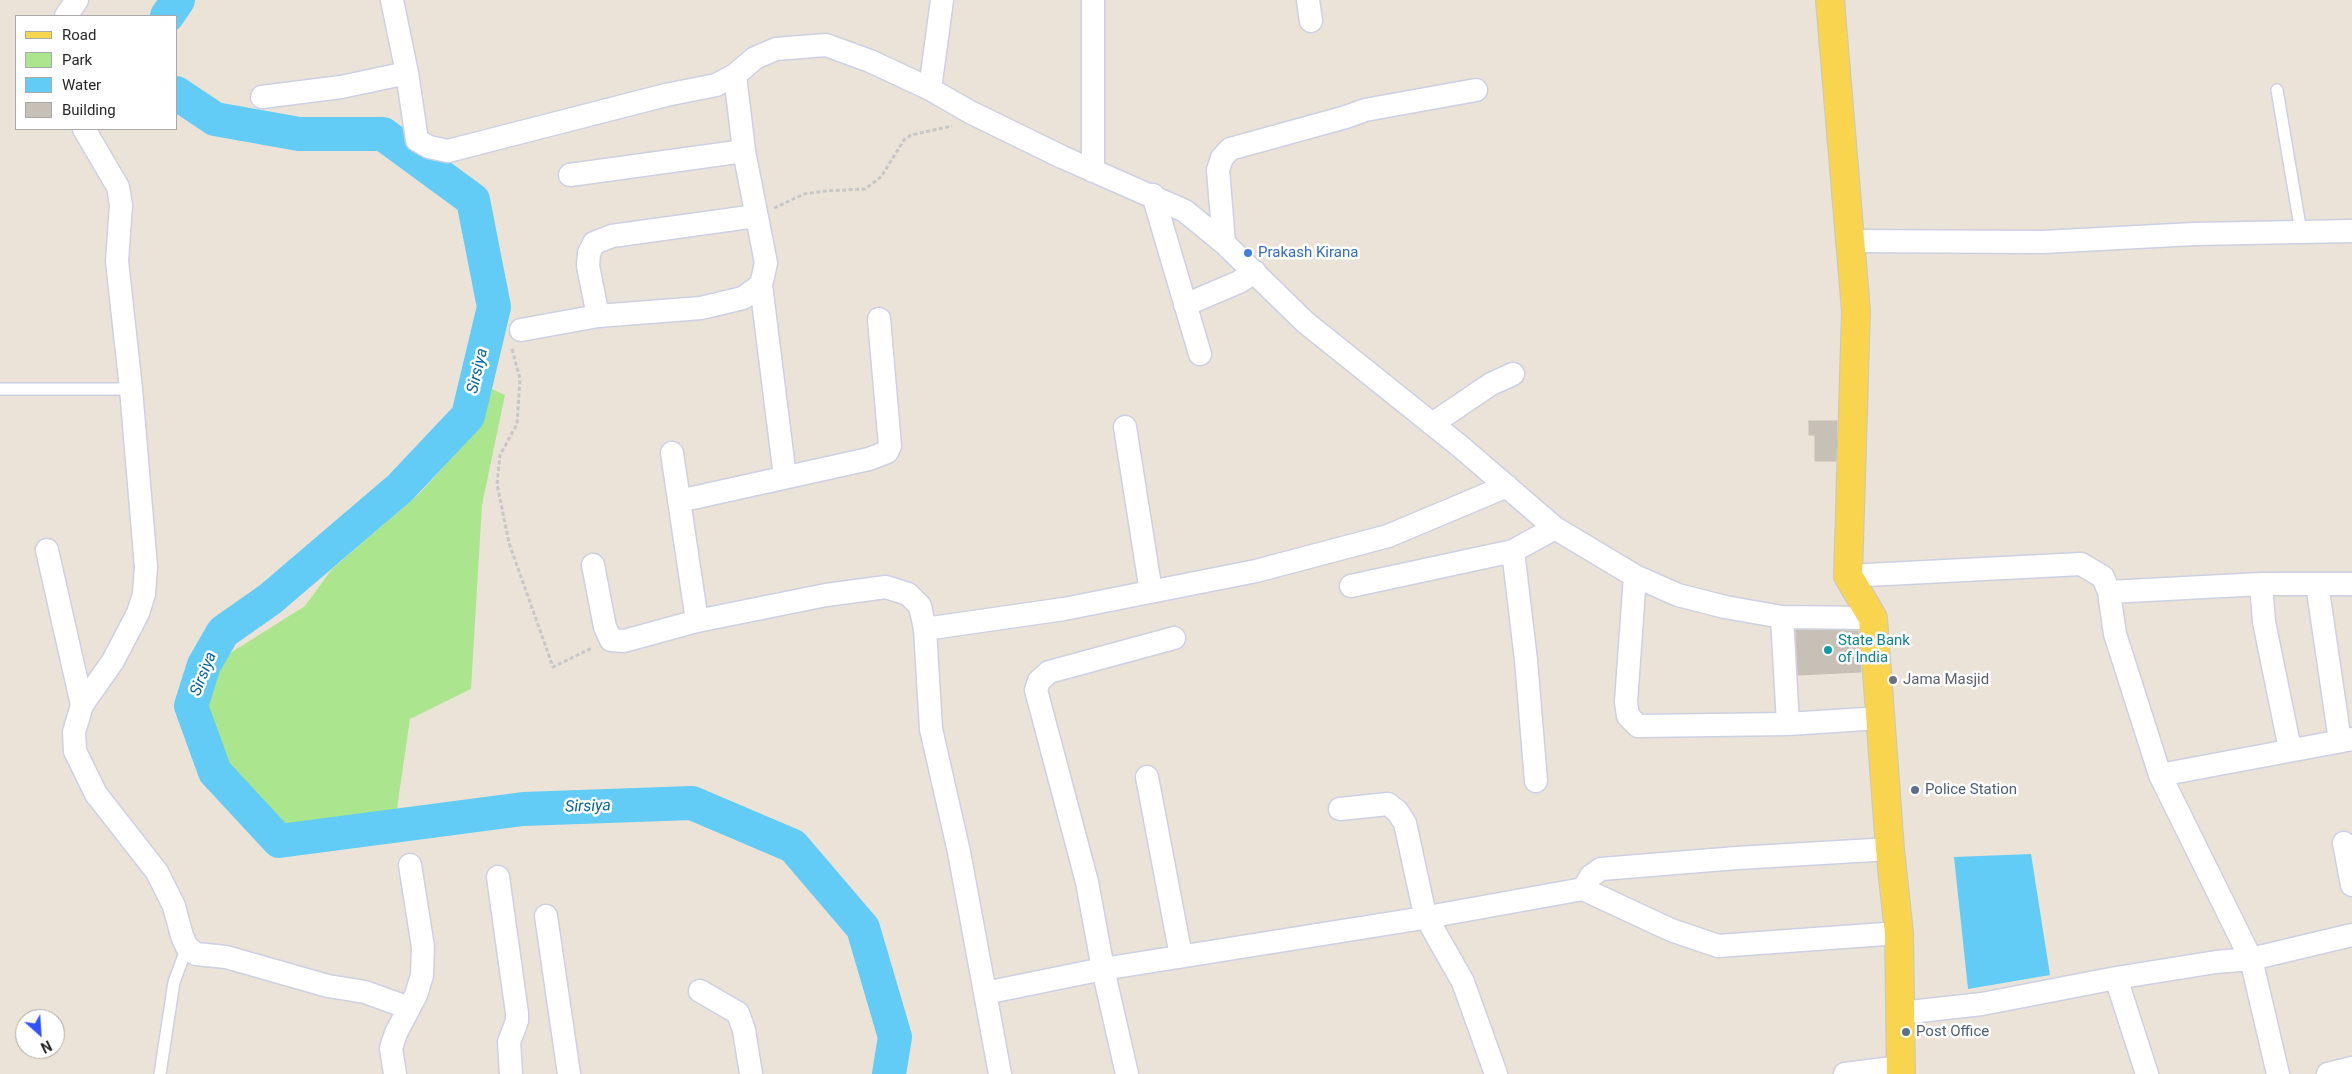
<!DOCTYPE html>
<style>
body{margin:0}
#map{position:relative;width:2352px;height:1074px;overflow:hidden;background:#ebe3d7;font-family:Roboto,sans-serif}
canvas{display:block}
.legend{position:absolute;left:15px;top:15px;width:162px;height:115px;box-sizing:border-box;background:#fff;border:1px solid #a9a9a9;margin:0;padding:6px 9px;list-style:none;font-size:15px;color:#272727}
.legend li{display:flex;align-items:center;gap:10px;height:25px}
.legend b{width:25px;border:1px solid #a9a9a9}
.north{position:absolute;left:15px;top:1009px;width:50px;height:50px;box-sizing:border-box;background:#fff;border:1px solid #a9a9a9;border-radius:50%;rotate:154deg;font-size:14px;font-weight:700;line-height:20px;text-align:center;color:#272727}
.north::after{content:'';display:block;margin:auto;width:18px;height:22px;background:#3153ff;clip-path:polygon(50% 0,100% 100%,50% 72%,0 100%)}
</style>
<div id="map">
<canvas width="2352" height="1074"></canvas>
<ul class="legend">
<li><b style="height:6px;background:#f9d44f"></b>Road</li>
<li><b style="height:14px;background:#abe68f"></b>Park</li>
<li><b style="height:14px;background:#62ccf6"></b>Water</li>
<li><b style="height:14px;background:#c6c0b7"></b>Building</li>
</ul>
<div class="north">N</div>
</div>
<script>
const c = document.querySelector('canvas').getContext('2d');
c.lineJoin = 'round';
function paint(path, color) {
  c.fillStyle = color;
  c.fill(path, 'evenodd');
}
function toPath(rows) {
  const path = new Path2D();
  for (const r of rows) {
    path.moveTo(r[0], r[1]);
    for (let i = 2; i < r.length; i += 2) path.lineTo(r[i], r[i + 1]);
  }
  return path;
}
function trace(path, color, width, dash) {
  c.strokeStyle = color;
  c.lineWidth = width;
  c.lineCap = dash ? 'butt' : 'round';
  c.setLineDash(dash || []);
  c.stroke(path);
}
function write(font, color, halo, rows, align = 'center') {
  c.font = font + ' Roboto,sans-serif';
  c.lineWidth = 5;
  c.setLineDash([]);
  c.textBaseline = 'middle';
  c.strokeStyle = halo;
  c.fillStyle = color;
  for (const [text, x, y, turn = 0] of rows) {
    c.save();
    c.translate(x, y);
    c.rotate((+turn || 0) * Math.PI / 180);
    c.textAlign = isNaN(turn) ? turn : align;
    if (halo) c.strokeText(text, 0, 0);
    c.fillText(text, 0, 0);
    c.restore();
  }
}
paint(toPath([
 [488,387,505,395,482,505,471,689,410,719,395,822,356,839,276,842,241,821,208,757,205,698,216,662,305,606,332,569,419,494,456,453]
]), '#abe68f');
paint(toPath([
 [2031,854,2050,975,1968,989,1954,857]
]), '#62ccf6');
trace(toPath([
 [167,16,178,0],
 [176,93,215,119,299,134,383,134,473,200,494,307,468,416,400,488,270,599,223,632,204,665,191,706,215,772,279,841,523,809,692,803,793,846,863,928,895,1037,889,1074]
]), '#62ccf6', 34);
const building = toPath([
 [1809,421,1837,421,1836,461,1815,461,1815,435,1809,435,1809,421],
 [1796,630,1858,631,1861,672,1798,675,1796,630]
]);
paint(building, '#c6c0b7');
trace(building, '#c6bfb1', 1);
const service = toPath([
 [2277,90,2301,232],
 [0,389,131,389],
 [160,1074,174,982,187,947]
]);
const minor = toPath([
 [392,0,407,73],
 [1308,0,1311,21],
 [66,16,77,0],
 [930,89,942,0],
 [262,97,341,87,407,73,417,140,429,147,448,151,666,95,716,85,735,75],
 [84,129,118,187,121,205,117,261,131,389,146,567,144,594,138,613,113,661,82,705,74,732,75,751,96,794,157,872,174,906,182,936,187,947,196,954,226,957,328,986,365,992,409,1008],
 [1093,171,1093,0],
 [570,175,744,151],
 [1153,195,1200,354],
 [1850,241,2043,242,2194,234,2352,231],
 [1224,243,1218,170,1222,158,1230,149,1346,117,1365,110,1476,90],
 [761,285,785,477],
 [1185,305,1239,282,1255,272],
 [598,316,701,308,743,298,761,285,766,263,744,151,735,75,755,58,776,49,826,45,870,61,930,89,970,112,1062,157,1185,211,1224,243,1305,322,1461,447,1555,528,1635,576,1678,595,1725,607,1782,617,1873,618],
 [521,330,598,316,588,266,589,253,594,243,612,236,756,216],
 [1432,424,1491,384,1513,374],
 [1125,427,1151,592],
 [672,453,697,621],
 [679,501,869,459,887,452,890,446,879,319],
 [47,550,82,705],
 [1513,551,1526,660,1536,781],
 [593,565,605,627,611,640,624,641,697,621,826,595,886,587,908,594,920,606,925,629,931,729,959,852,1000,1074],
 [1635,576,1626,702,1628,716,1638,726,1788,724,1880,718],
 [1848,576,2081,564,2103,577,2109,592,2115,634,2160,775,2251,959,2278,1074],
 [2261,584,2264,622,2290,749],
 [2317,584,2340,741],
 [1351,586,1513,551,1555,528],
 [2109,592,2261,584,2352,584],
 [1782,617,1788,724],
 [925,629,1064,609,1256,571,1388,536,1507,486],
 [2160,775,2352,739],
 [1147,777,1181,956],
 [1340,809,1388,804,1397,811,1405,823,1425,915,1463,982,1496,1074],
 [2344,843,2352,885],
 [498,877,517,1013,517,1021,509,1042,511,1074],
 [1583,889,1591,876,1601,869,1737,858,1890,849],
 [546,916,569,1074],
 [2116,978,2147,1074],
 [700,991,738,1013,744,1030,751,1074],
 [985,993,1103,969,1411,920,1583,889,1671,930,1718,946,1899,933],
 [1901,1013,1982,1004,2116,978,2216,962,2251,959,2352,935],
 [395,1074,391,1048,396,1033,416,995,422,975,423,947,410,865],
 [1127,1074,1103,969,1087,882,1036,690,1039,681,1049,672,1174,638],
 [1845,1074,1900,1067],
 [2328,1074,2352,1068]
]);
const primary = toPath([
 [1830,0,1856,311,1848,576,1873,618,1890,849,1899,933,1901,1074]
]);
trace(service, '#cdd0e2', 14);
trace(minor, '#cdd0e2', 25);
trace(primary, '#c7c7c7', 30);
trace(toPath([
 [774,208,804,194,825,191,865,189,881,177,904,140,911,135,952,126],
 [512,349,520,379,517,424,500,455,497,484,509,543,553,667,592,648]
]), '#c7c7c7', 3, [4, 2.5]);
trace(service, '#fff', 11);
trace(minor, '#fff', 22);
trace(primary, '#f9d44f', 28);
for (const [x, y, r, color] of [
 [1248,253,5,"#3f7fe0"],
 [1828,650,5,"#0f9aa8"],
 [1893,680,5,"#6b7280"],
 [1915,790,5,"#5c6f8a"],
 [1906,1032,5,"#5c6f8a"]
]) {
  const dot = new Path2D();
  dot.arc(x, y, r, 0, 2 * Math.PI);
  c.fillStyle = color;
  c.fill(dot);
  trace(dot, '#fff', 2);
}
write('15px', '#366cbe', '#fff', [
 ["Prakash Kirana",1258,253]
], 'left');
write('15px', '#0d838f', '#fff', [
 ["State Bank",1838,641],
 ["of India",1838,658]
], 'left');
write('15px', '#5b616d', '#fff', [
 ["Jama Masjid",1903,680]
], 'left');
write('15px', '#4e5e75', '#fff', [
 ["Police Station",1925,790],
 ["Post Office",1916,1032]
], 'left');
write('italic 16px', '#05669e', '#fff', [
 ["Sirsiya",478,371,-77],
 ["Sirsiya",204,674,-68],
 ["Sirsiya",588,807,-2]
]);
</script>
